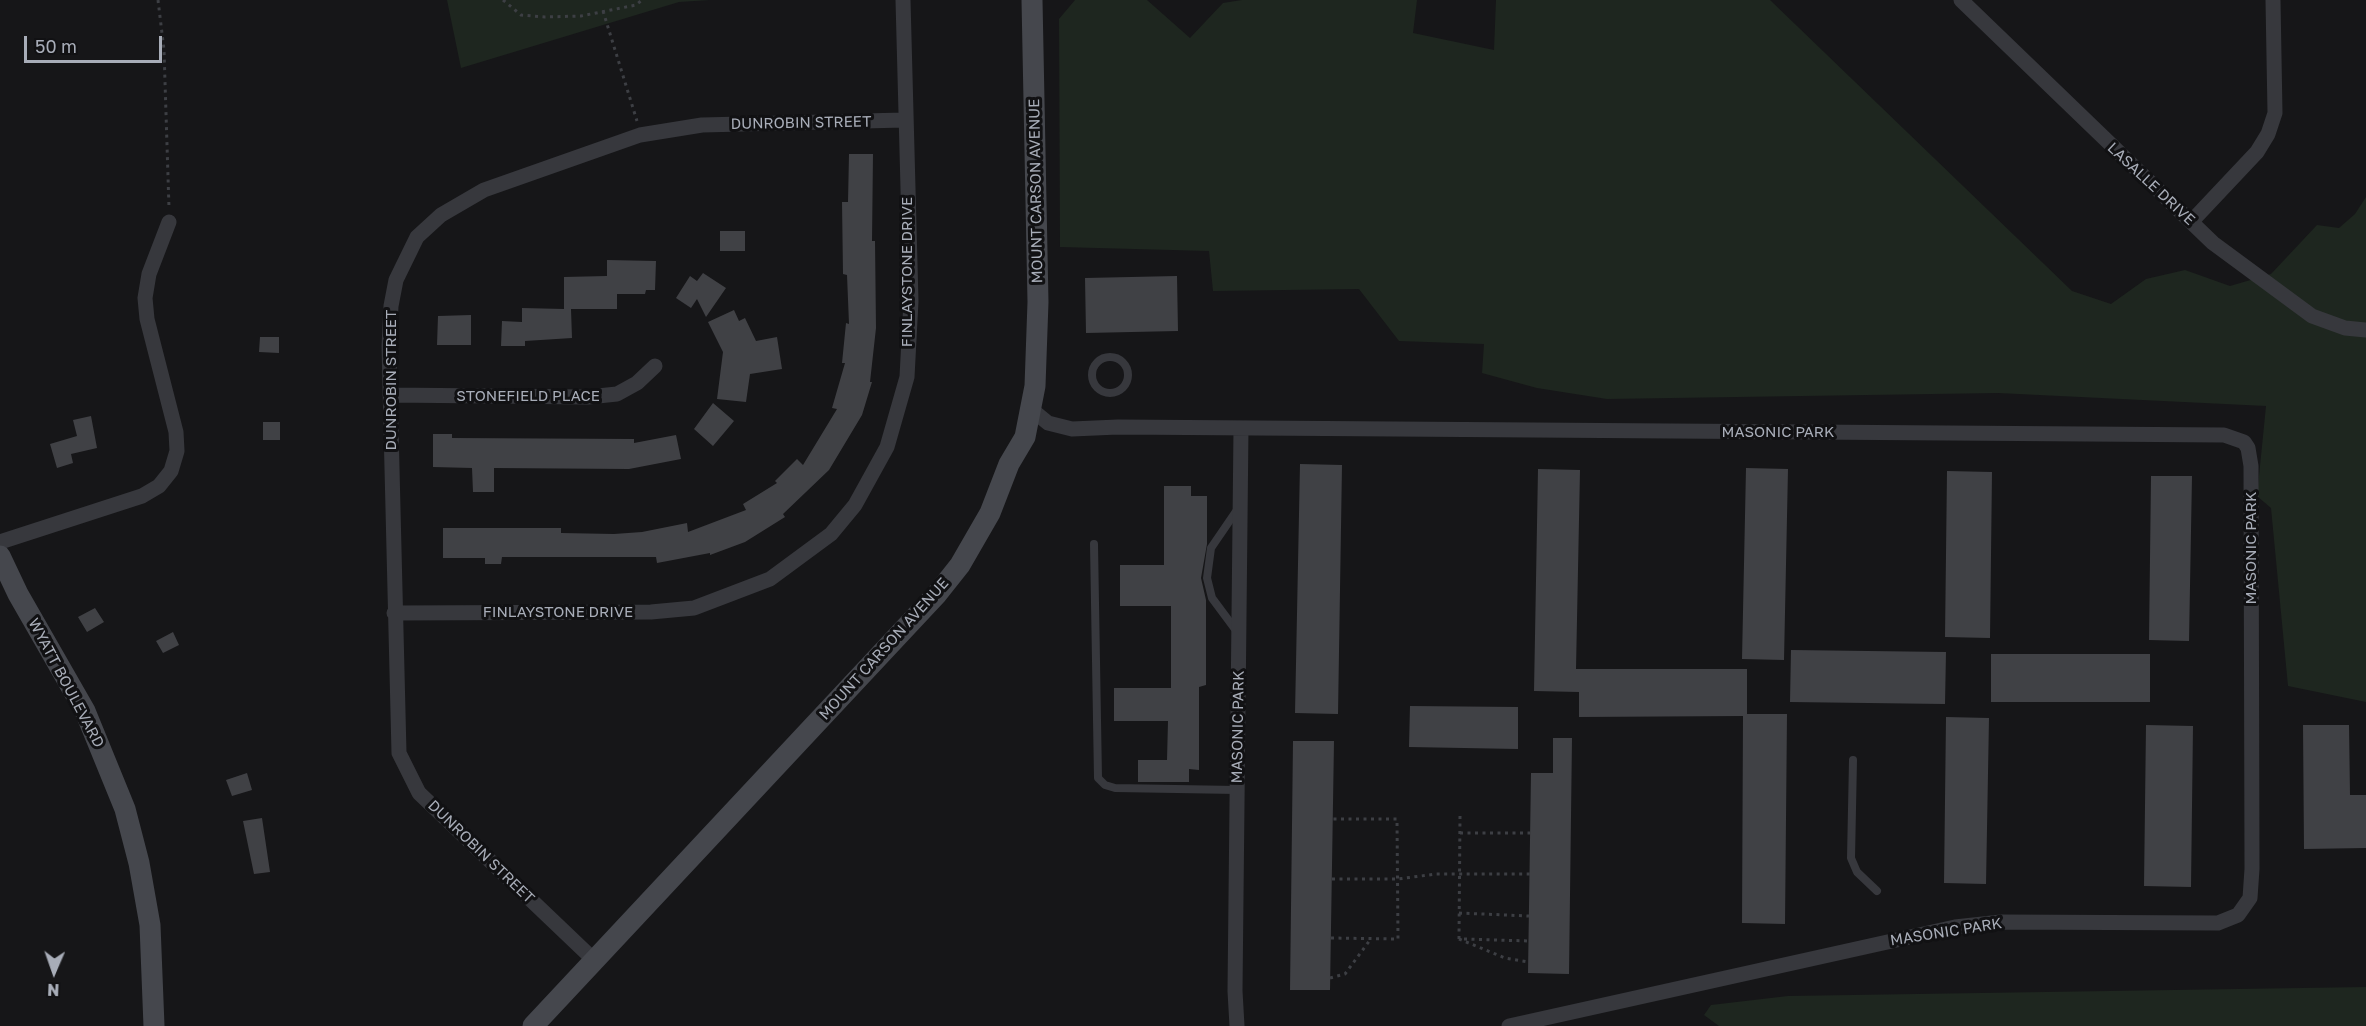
<!DOCTYPE html>
<style>
body{margin:0}
#map{position:relative;width:2366px;height:1026px;overflow:hidden;background:#161618;font-family:"Golos Text",sans-serif}
canvas{display:block}
.north{position:absolute;left:24px;top:942px;width:60px;height:60px;-webkit-text-stroke:4px #111113;paint-order:stroke;rotate:182deg;font-size:16px;font-weight:700;line-height:24px;text-align:center;color:#a8adb8}
.north::after{content:'';display:block;margin:auto;width:21px;height:27px;background:#a8adb8;clip-path:polygon(50% 0,100% 100%,50% 72%,0 100%)}
.scale{position:absolute;left:24px;top:36px;width:138px;height:27px;box-sizing:border-box;border:3px solid #a8adb8;border-top:0;padding-left:8px;font-size:18px;line-height:21px;white-space:nowrap;color:#a8adb8;-webkit-text-stroke:4px #111113;paint-order:stroke}
</style>
<div id="map">
<canvas width="2366" height="1026"></canvas>
<div class="north">N</div>
<div class="scale">50 m</div>
</div>
<script>
const c = document.querySelector('canvas').getContext('2d');
c.lineJoin = 'round';
function paint(path, color) {
  c.fillStyle = color;
  c.fill(path, 'evenodd');
}
function toPath(rows) {
  const path = new Path2D();
  for (const r of rows) {
    if (r.length === 3) {
      path.moveTo(r[0] + r[2], r[1]);
      path.arc(r[0], r[1], r[2], 0, 2 * Math.PI);
      continue;
    }
    path.moveTo(r[0], r[1]);
    for (let i = 2; i < r.length; i += 2) path.lineTo(r[i], r[i + 1]);
  }
  return path;
}
function trace(path, color, width, dash) {
  c.strokeStyle = color;
  c.lineWidth = width;
  c.lineCap = dash ? 'butt' : 'round';
  c.setLineDash(dash || []);
  c.stroke(path);
}
function write(font, color, halo, rows, align = 'center') {
  c.font = font + ' "Golos Text",sans-serif';
  c.lineWidth = 6;
  c.setLineDash([]);
  c.textBaseline = 'middle';
  c.strokeStyle = halo;
  c.fillStyle = color;
  for (const [text, x, y, turn = 0] of rows) {
    c.save();
    c.translate(x, y);
    c.rotate((+turn || 0) * Math.PI / 180);
    c.textAlign = isNaN(turn) ? turn : align;
    if (halo) c.strokeText(text, 0, 0);
    c.fillText(text, 0, 0);
    c.restore();
  }
}
paint(toPath([
 [447,0,710,0,679,2,461,68],
 [1075,0,1147,0,1190,38,1223,3,1242,0,1417,0,1413,33,1494,50,1496,0,1770,0,2072,291,2111,304,2146,279,2185,270,2230,286,2271,274,2317,225,2339,228,2355,214,2366,197,2366,702,2288,686,2271,508,2257,496,2266,406,1998,393,1607,399,1537,388,1482,373,1484,344,1399,341,1359,289,1213,291,1209,251,1060,247,1059,19],
 [2366,987,2366,1026,1719,1026,1704,1015,1711,1005,1788,996]
]), '#1e261f');
paint(toPath([
 [849,154,873,154,872,241,875,241,876,328,870,382,872,382,862,415,829,470,783,514,785,517,745,542,710,555,710,553,657,563,656,557,502,557,501,564,485,564,485,558,443,558,443,528,561,528,561,533,614,534,642,532,687,523,688,532,746,510,743,504,777,483,775,481,797,459,803,465,837,409,832,408,845,363,842,363,846,323,849,324,847,275,843,274,842,202,848,202],
 [720,231,745,231,745,251,720,251],
 [607,260,656,261,655,290,646,290,645,294,617,294,617,309,571,309,572,338,525,341,525,346,501,346,502,321,522,322,522,308,564,309,564,277,607,276],
 [703,273,726,288,706,317,697,299,691,308,676,298,690,276,697,281],
 [1177,276,1178,331,1086,333,1085,278],
 [734,310,739,321,745,318,756,341,777,337,782,369,750,374,746,402,717,399,723,352,708,322],
 [471,315,471,345,437,345,438,316],
 [260,337,279,337,279,353,259,352],
 [713,403,734,421,713,446,694,429],
 [91,416,97,448,71,454,73,463,57,468,50,444,77,436,73,420],
 [263,422,280,422,280,440,263,440],
 [433,434,452,434,452,438,634,439,634,443,676,435,681,459,629,469,494,468,494,492,473,492,472,468,433,467],
 [1300,464,1342,465,1338,714,1295,713],
 [1746,468,1788,469,1784,660,1742,659],
 [1538,469,1580,470,1576,669,1747,669,1747,714,1787,714,1785,924,1742,923,1743,716,1579,717,1579,692,1534,691],
 [1947,471,1992,472,1990,638,1945,637],
 [2151,476,2192,476,2189,641,2149,640],
 [1164,486,1191,486,1191,496,1207,496,1207,544,1201,578,1206,600,1206,685,1199,687,1199,770,1189,769,1189,782,1138,782,1138,760,1167,760,1168,721,1114,721,1114,688,1171,688,1171,606,1120,606,1120,565,1164,565],
 [95,608,104,622,87,632,78,617],
 [173,632,179,645,163,653,156,641],
 [1791,650,1946,652,1945,704,1790,702],
 [1991,654,2150,654,2150,702,1991,702],
 [1410,706,1518,707,1518,749,1409,747],
 [1946,717,1989,718,1986,884,1944,883],
 [2146,725,2193,726,2191,887,2144,886],
 [2303,725,2349,725,2350,795,2366,795,2366,848,2304,849],
 [1553,738,1572,738,1569,974,1528,973,1531,773,1553,773],
 [1293,741,1334,741,1330,990,1290,990],
 [247,773,252,790,232,796,226,780],
 [262,818,270,872,254,874,243,821]
]), '#404145');
trace(toPath([
 [158,0,164,50,169,208],
 [503,0,521,15,545,17,581,16,636,5,642,0],
 [603,11,637,121],
 [1460,833,1530,833],
 [1332,879,1398,879,1436,874,1530,874],
 [1459,913,1529,916],
 [1331,938,1398,939,1397,819,1332,819],
 [1459,939,1460,816],
 [1459,939,1505,958,1528,962],
 [1464,939,1529,941],
 [1330,978,1345,974,1370,940]
]), '#3d3f44', 3, [3, 4.5]);
trace(toPath([
 [1110,375,18],
 [1237,510,1211,548,1207,578,1212,598,1238,633],
 [1094,544,1098,778,1105,785,1115,788,1237,790],
 [1853,760,1851,858,1857,872,1877,891]
]), '#37383d', 8);
trace(toPath([
 [1961,0,2213,243,2312,316,2345,328,2366,330],
 [2192,221,2257,152,2268,134,2275,113,2273,0],
 [390,395,588,397,617,394,637,383,655,366],
 [1031,409,1048,423,1072,429,1118,427,2224,435,2244,442,2248,448,2251,466,2252,869,2250,898,2238,915,2218,923,2001,922,1955,927,1509,1026],
 [0,542,142,496,159,486,171,471,177,451,176,432,147,319,145,298,149,274,169,222],
 [394,613,651,612,694,608,770,579,831,534,855,505,887,447,907,377,911,301,903,0],
 [595,961,419,793,399,753,389,346,391,306,396,280,417,237,441,215,484,190,640,135,702,125,904,120],
 [1237,1026,1235,991,1241,428]
]), '#37383d', 15);
trace(toPath([
 [0,556,18,594,85,711,125,809,139,863,150,925,154,1026],
 [533,1026,937,594,960,565,990,513,1009,464,1025,437,1035,386,1038,302,1032,0]
]), '#45474d', 21);
write('15px', '#a8adb8', '#111113', [
 ["DUNROBIN STREET",801,123,-1],
 ["LASALLE DRIVE",2151,184,43],
 ["MOUNT CARSON AVENUE",1036,191,-91],
 ["FINLAYSTONE DRIVE",907,272,-90],
 ["DUNROBIN STREET",391,380,-90],
 ["STONEFIELD PLACE",528,396],
 ["MASONIC PARK",1778,432],
 ["MASONIC PARK",2251,548,-90],
 ["FINLAYSTONE DRIVE",558,612],
 ["MOUNT CARSON AVENUE",884,649,-48],
 ["WYATT BOULEVARD",66,683,62],
 ["MASONIC PARK",1238,727,-89],
 ["DUNROBIN STREET",481,852,44],
 ["MASONIC PARK",1946,932,-9]
]);
</script>
